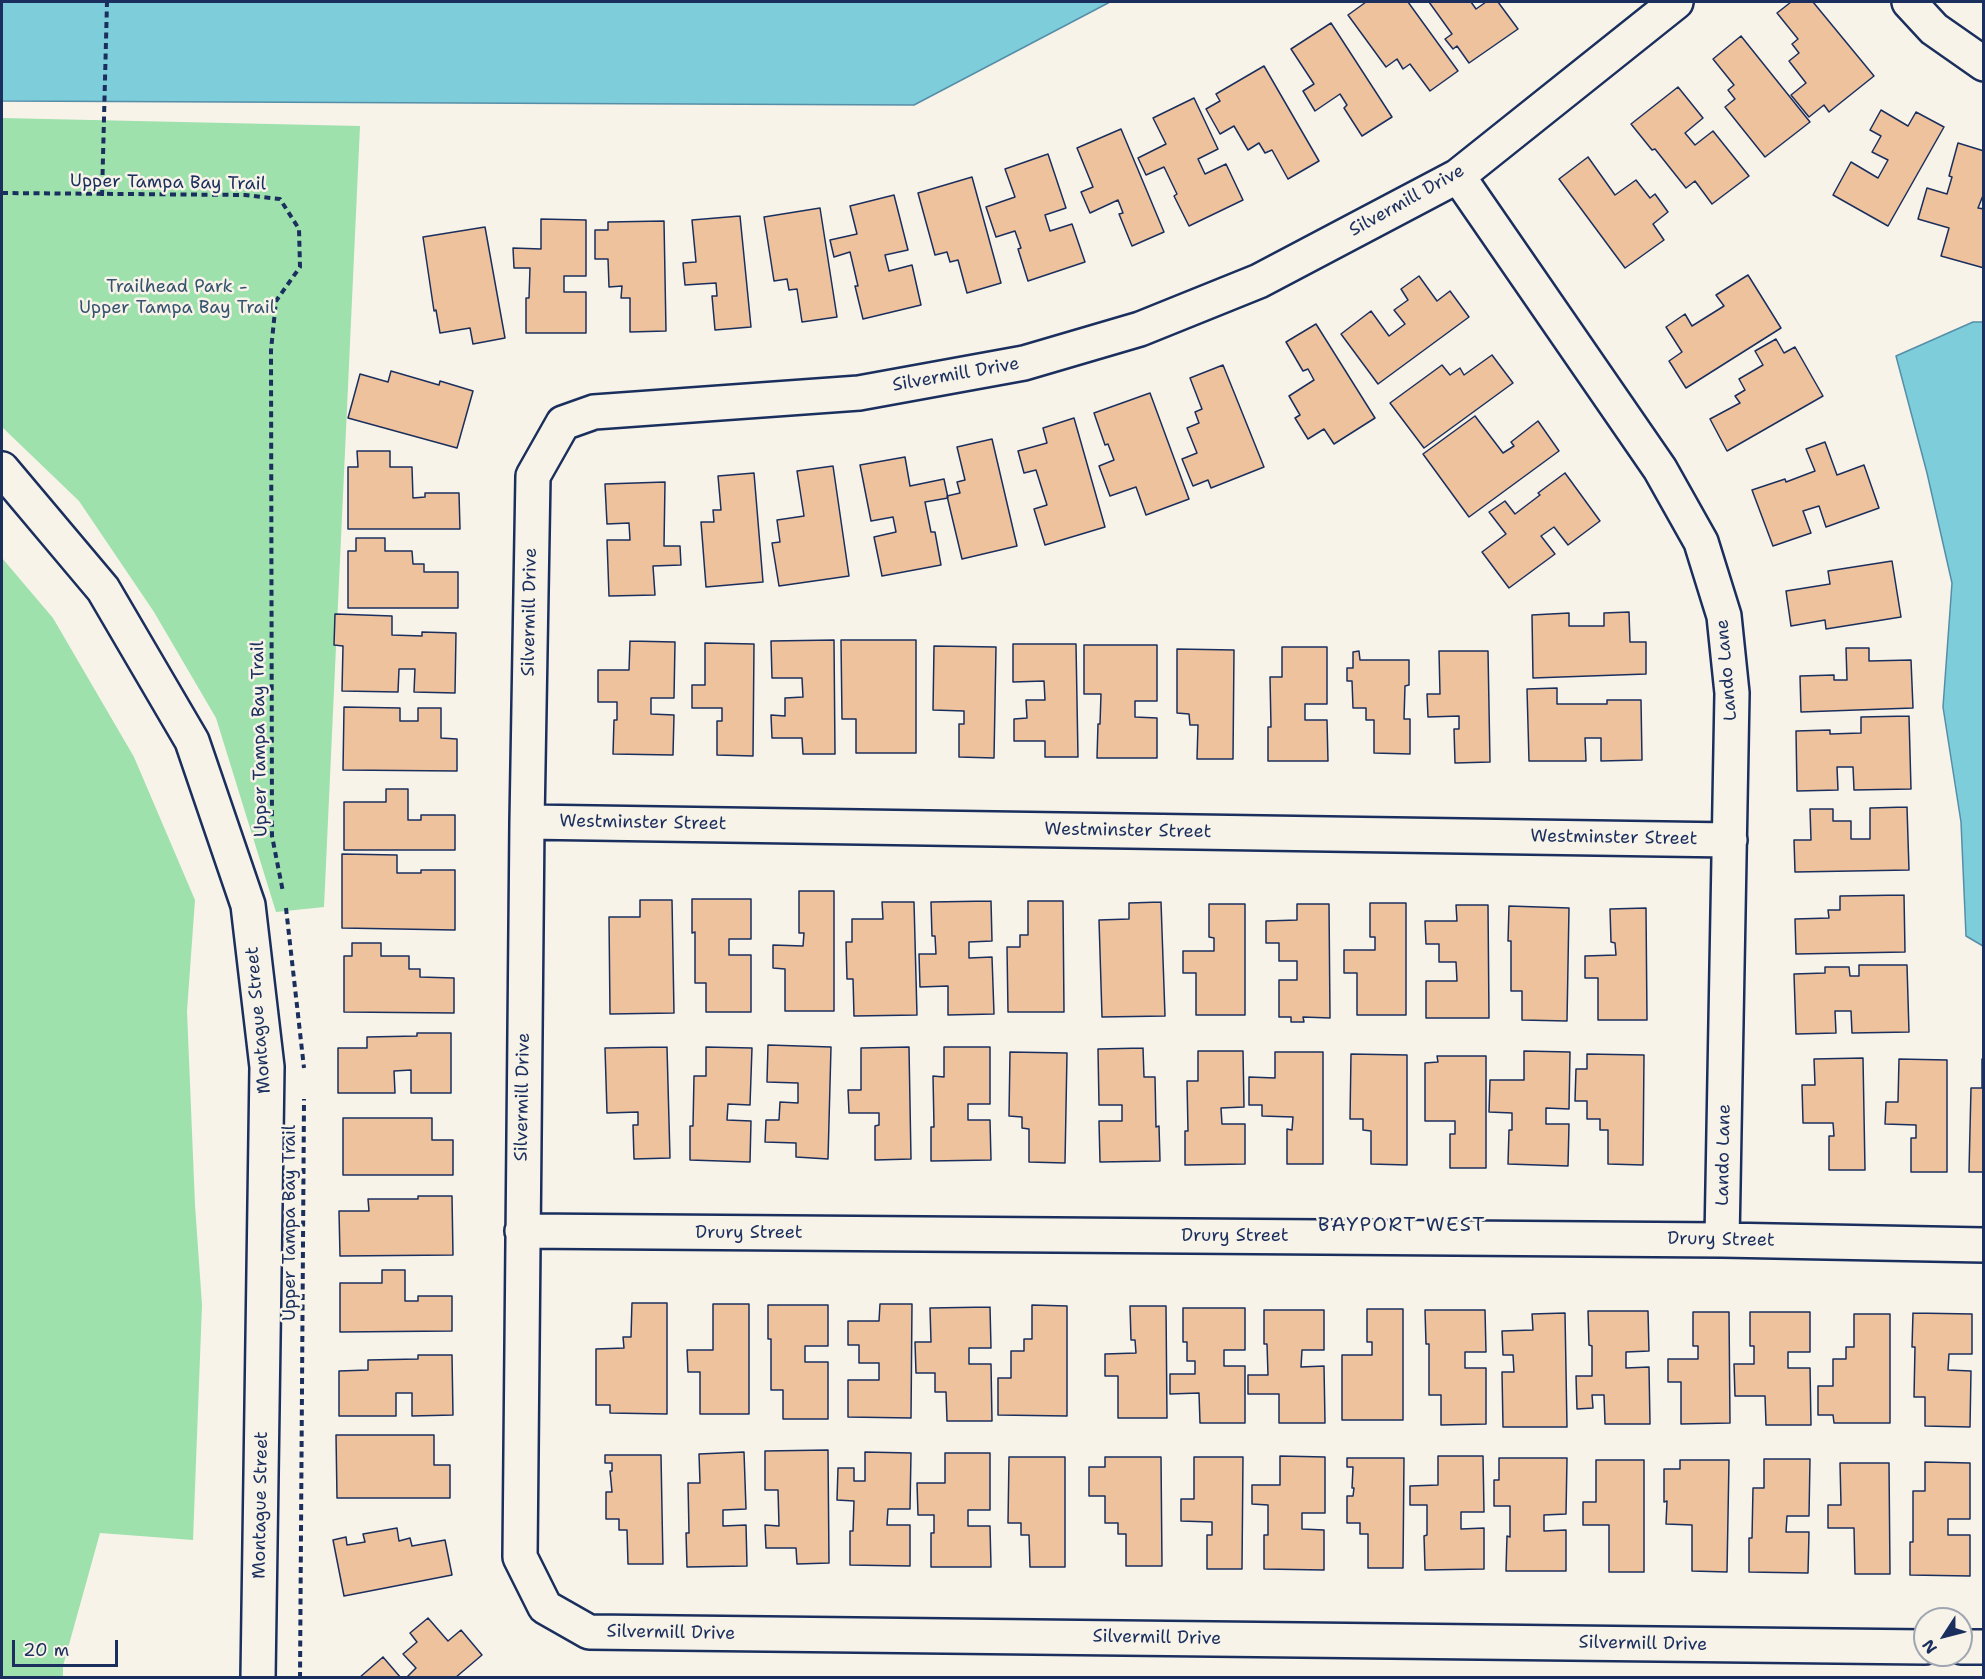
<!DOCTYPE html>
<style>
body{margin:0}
#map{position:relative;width:1985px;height:1679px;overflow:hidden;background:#f7f3e8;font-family:"Shantell Sans",sans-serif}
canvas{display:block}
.frame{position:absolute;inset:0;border:3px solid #1b2f5e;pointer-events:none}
.north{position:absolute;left:1913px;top:1607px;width:60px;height:60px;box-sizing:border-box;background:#f7f3e8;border:2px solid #9fa5b1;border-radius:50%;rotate:234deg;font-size:16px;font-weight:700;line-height:24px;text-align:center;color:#1b2f5e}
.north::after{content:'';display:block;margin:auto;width:21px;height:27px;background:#1b2f5e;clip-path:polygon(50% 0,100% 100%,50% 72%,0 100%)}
.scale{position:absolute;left:12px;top:1640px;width:106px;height:27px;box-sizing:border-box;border:3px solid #1b2f5e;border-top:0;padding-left:8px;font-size:18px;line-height:21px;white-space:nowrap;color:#1b2f5e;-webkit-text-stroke:4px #f7f3e8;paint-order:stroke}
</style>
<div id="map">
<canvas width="1985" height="1679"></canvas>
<div class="frame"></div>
<div class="north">N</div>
<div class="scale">20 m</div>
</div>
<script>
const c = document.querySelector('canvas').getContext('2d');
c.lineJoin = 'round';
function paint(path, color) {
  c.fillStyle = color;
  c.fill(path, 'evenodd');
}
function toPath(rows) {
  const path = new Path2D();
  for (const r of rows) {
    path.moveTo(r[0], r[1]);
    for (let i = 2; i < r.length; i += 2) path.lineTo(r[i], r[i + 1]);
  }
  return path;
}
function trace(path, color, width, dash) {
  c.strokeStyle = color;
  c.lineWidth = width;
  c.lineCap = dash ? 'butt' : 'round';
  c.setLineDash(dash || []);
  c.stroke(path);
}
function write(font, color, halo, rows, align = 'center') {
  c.font = font + ' "Shantell Sans",sans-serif';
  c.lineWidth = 5;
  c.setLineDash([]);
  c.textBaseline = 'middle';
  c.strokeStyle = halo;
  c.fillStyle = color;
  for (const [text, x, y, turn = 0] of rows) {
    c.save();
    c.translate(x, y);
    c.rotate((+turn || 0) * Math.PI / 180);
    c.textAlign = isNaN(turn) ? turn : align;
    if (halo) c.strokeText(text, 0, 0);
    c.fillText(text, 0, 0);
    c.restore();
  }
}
paint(toPath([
 [2,118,360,126,324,907,276,912,216,718,154,612,79,501,2,427],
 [2,558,53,618,134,757,195,900,187,1011,195,1205,202,1305,193,1540,100,1533,63,1666,63,1677,2,1677]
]), '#9ee1ad');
const water = toPath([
 [2,2,1110,2,914,105,2,101,2,2],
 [1973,322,1984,322,1983,946,1966,936,1961,822,1943,707,1952,583,1927,473,1896,356,1973,322]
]);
paint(water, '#7ecdda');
trace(water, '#568ea8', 1.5);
const building = toPath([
 [1366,2,1408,2,1458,71,1430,91,1410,64,1403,69,1397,59,1386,67,1348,15,1366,2],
 [1429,2,1471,2,1476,9,1486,2,1498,2,1518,29,1469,63,1457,46,1453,49,1445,39,1452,34,1429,2],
 [1791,2,1813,2,1874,76,1829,112,1824,105,1809,117,1791,95,1806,83,1789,61,1799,53,1792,44,1798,39,1777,13,1791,2],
 [1331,23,1392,117,1362,136,1344,108,1347,105,1340,94,1315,111,1303,91,1314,84,1291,49,1331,23],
 [1741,36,1810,122,1765,157,1725,107,1735,99,1728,90,1734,85,1713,59,1741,36],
 [1264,66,1319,161,1288,179,1272,150,1265,153,1259,143,1248,150,1234,126,1220,134,1206,109,1220,101,1216,94,1264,66],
 [1678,87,1703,118,1685,133,1695,145,1713,131,1749,176,1712,204,1695,181,1686,188,1655,149,1652,150,1631,124,1678,87],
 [1194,98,1218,149,1198,159,1205,174,1226,164,1243,200,1189,226,1174,196,1177,194,1164,167,1146,175,1138,158,1166,144,1153,118,1194,98],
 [1881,110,1908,126,1916,112,1944,127,1888,226,1833,195,1851,162,1878,178,1888,160,1872,152,1881,136,1870,130,1881,110],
 [1121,129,1164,232,1132,246,1119,214,1123,213,1118,200,1090,213,1081,192,1093,187,1077,148,1121,129],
 [1958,143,1984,151,1984,193,1978,208,1984,209,1984,268,1941,256,1949,228,1918,219,1927,188,1947,194,1952,177,1949,176,1958,143],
 [1048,154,1066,208,1045,215,1050,231,1072,224,1085,262,1028,281,1018,249,1021,248,1015,231,996,237,986,207,1015,197,1005,169,1048,154],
 [1588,157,1615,195,1636,180,1650,198,1655,194,1668,212,1653,224,1664,240,1625,268,1559,179,1588,157],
 [972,177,1001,283,967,293,958,260,950,262,947,252,935,255,918,193,972,177],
 [894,195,908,250,885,255,889,271,912,265,921,305,863,319,855,286,858,286,850,252,834,257,830,240,857,234,850,206,894,195],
 [820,208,837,317,802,322,797,289,789,290,787,279,774,281,764,217,820,208],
 [740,216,751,327,715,330,712,296,717,296,716,283,685,285,683,263,696,262,692,220,740,216],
 [541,219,586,220,586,276,564,276,564,292,586,292,586,333,526,333,526,298,529,298,530,268,514,268,513,248,541,249,541,219],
 [664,221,666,331,630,332,630,298,621,298,622,286,609,287,608,259,595,259,595,230,608,230,608,222,664,221],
 [485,227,505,338,473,344,470,328,440,333,436,310,434,311,423,237,485,227],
 [1748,275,1781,328,1686,388,1669,361,1682,352,1666,327,1685,314,1692,326,1724,306,1716,295,1748,275],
 [1419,276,1437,301,1450,291,1469,317,1378,384,1341,334,1371,311,1389,336,1405,324,1394,310,1408,300,1401,289,1419,276],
 [1316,324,1375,418,1334,444,1324,429,1308,439,1295,418,1300,415,1289,396,1314,380,1308,369,1303,371,1286,342,1316,324],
 [1776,339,1784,353,1795,347,1823,396,1727,451,1710,419,1740,403,1735,396,1745,390,1739,379,1763,365,1755,351,1776,339],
 [1492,355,1513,383,1424,448,1390,403,1442,365,1450,375,1460,368,1464,375,1492,355],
 [1223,365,1264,467,1211,488,1208,480,1193,486,1182,459,1197,453,1187,428,1199,423,1195,412,1202,409,1190,378,1223,365],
 [391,371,439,385,440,381,473,391,457,448,348,418,360,374,388,382,391,371],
 [1150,393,1189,499,1146,515,1136,487,1110,496,1099,466,1114,460,1108,444,1105,445,1094,413,1150,393],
 [1475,416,1503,453,1514,446,1511,442,1538,421,1559,451,1469,517,1423,454,1475,416],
 [1074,418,1105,527,1045,545,1034,509,1047,505,1036,470,1024,473,1018,451,1047,443,1043,428,1074,418],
 [992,439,1017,546,962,559,947,496,960,493,957,482,965,480,957,447,992,439],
 [1825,442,1837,475,1864,465,1879,508,1826,527,1819,506,1803,511,1811,533,1773,546,1752,490,1785,479,1786,482,1815,471,1806,449,1825,442],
 [357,451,390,451,390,467,412,467,413,498,425,497,425,493,459,493,460,529,348,529,348,467,358,467,357,451],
 [905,457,910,486,944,479,948,498,925,502,931,532,935,532,941,565,882,576,874,537,896,532,893,517,871,521,860,465,905,457],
 [833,466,849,576,779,586,772,543,780,542,777,520,804,516,797,471,833,466],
 [754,473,763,582,706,587,701,522,714,522,713,510,721,510,718,476,754,473],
 [1565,473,1600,521,1568,545,1554,527,1541,536,1555,554,1509,588,1482,552,1506,534,1489,512,1505,501,1515,514,1540,495,1538,493,1565,473],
 [665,482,664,546,680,546,681,565,653,566,655,595,609,596,607,540,630,540,629,523,607,524,605,484,665,482],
 [356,538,385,538,385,551,412,551,413,564,424,564,424,572,458,572,458,608,348,608,348,551,356,551,356,538],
 [1892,561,1901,617,1826,629,1825,620,1791,626,1786,591,1830,584,1828,571,1892,561],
 [1629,612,1630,642,1646,642,1646,674,1533,678,1532,615,1569,613,1569,626,1604,626,1604,613,1629,612],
 [335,614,392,616,392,635,422,636,422,632,456,633,455,693,414,692,415,669,399,669,398,692,342,691,343,646,334,645,335,614],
 [834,640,835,754,803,754,802,738,772,738,771,715,785,716,785,698,803,697,802,678,772,678,771,641,834,640],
 [841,640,916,640,916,753,856,753,856,719,842,719,841,640],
 [630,641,675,642,674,698,651,698,651,714,674,715,673,755,613,754,614,720,617,720,617,702,598,702,598,670,629,670,630,641],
 [705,643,754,644,753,756,717,755,717,721,722,721,722,708,692,708,692,685,705,685,705,643],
 [1013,644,1076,644,1078,757,1045,757,1045,741,1014,741,1014,719,1027,718,1026,700,1045,700,1044,681,1013,682,1013,644],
 [1084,645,1157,645,1157,701,1135,701,1135,717,1157,718,1157,758,1097,758,1098,724,1100,724,1101,694,1084,694,1084,645],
 [934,646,996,647,994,758,959,757,959,724,964,724,964,711,933,710,934,646],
 [1282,647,1327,647,1327,704,1305,704,1305,720,1327,720,1328,761,1268,761,1268,727,1271,727,1270,677,1282,677,1282,647],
 [1846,648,1869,648,1869,661,1911,660,1913,708,1801,712,1800,676,1834,675,1834,680,1847,680,1846,648],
 [1177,649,1234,650,1233,759,1197,759,1198,725,1190,725,1189,714,1177,713,1177,649],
 [1359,651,1360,660,1409,660,1409,685,1405,686,1404,719,1410,719,1410,754,1374,753,1374,720,1366,720,1366,708,1353,708,1352,681,1347,681,1347,668,1353,668,1353,652,1359,651],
 [1439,651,1488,651,1490,762,1455,763,1454,729,1459,729,1459,716,1428,717,1427,694,1440,694,1439,651],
 [1557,688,1557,704,1607,704,1607,700,1641,700,1642,760,1601,761,1601,738,1585,738,1586,761,1529,761,1527,689,1557,688],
 [344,707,400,708,400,721,418,721,418,708,441,708,441,738,457,739,457,771,343,770,344,707],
 [1909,716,1911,789,1854,790,1853,767,1837,767,1838,790,1797,791,1796,731,1830,730,1830,734,1861,733,1861,717,1909,716],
 [386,789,408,789,408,820,421,820,421,815,455,815,455,850,344,850,344,802,386,802,386,789],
 [1907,807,1909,870,1795,872,1794,840,1811,840,1810,809,1833,809,1833,821,1851,821,1851,839,1870,839,1870,808,1907,807],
 [342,854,397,855,397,873,421,873,421,870,455,870,455,930,342,928,342,854],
 [799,891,834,891,834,1011,785,1011,785,969,773,968,773,945,803,946,804,933,799,933,799,891],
 [1904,895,1905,952,1796,954,1795,919,1829,918,1828,910,1840,910,1840,896,1904,895],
 [692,899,751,899,751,939,729,939,729,955,751,955,751,1012,706,1012,706,983,695,983,695,932,692,933,692,899],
 [640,900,672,900,674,1013,610,1014,609,917,640,917,640,900],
 [991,901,992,941,969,942,969,958,992,957,994,1014,948,1015,948,986,920,987,919,954,936,954,935,936,932,936,931,902,991,901],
 [1028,901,1063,901,1064,1012,1008,1012,1007,947,1020,947,1020,935,1028,935,1028,901],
 [882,902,914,902,917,1015,854,1016,853,979,847,979,846,942,852,942,852,919,883,919,882,902],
 [1161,902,1165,1016,1102,1017,1099,920,1129,919,1129,903,1161,902],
 [1370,903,1406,903,1406,1015,1357,1015,1357,973,1344,973,1344,950,1375,950,1375,937,1370,937,1370,903],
 [1209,904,1245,904,1245,1015,1196,1015,1196,973,1183,973,1183,951,1214,951,1214,938,1209,937,1209,904],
 [1297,904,1329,904,1330,1018,1303,1017,1304,1022,1291,1022,1291,1017,1279,1017,1279,980,1297,980,1297,961,1279,961,1279,943,1266,943,1266,921,1297,920,1297,904],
 [1456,905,1488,905,1489,1018,1426,1018,1426,981,1457,981,1456,962,1439,962,1439,944,1426,944,1425,921,1457,921,1456,905],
 [1509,906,1569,908,1567,1021,1522,1020,1522,991,1511,991,1511,941,1508,941,1509,906],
 [1646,908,1647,1020,1598,1020,1598,978,1585,978,1585,956,1616,955,1615,943,1611,942,1610,909,1646,908],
 [352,943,381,943,381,956,409,956,409,969,420,969,420,977,454,978,454,1013,344,1012,344,956,352,956,352,943],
 [1859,965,1907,965,1909,1032,1852,1033,1851,1011,1835,1011,1836,1033,1796,1034,1794,974,1825,973,1825,967,1849,967,1850,976,1859,976,1859,965],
 [417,1033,451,1033,451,1093,411,1093,411,1070,394,1071,395,1093,338,1093,338,1048,367,1048,367,1037,417,1036,417,1033],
 [768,1045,831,1047,828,1159,796,1157,796,1143,765,1142,766,1120,779,1120,780,1102,798,1103,798,1083,767,1082,768,1045],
 [667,1047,670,1158,634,1159,633,1125,638,1125,638,1112,607,1113,605,1048,667,1047],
 [706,1047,752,1048,750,1105,728,1104,727,1120,751,1121,750,1162,690,1160,690,1126,693,1126,694,1076,706,1076,706,1047],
 [909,1047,911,1159,875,1160,875,1126,879,1125,879,1113,849,1113,848,1090,861,1090,861,1048,909,1047],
 [944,1047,990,1047,990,1104,968,1104,968,1120,990,1120,991,1160,931,1161,931,1127,934,1127,933,1076,944,1077,944,1047],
 [1143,1048,1144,1077,1155,1077,1156,1127,1159,1126,1160,1161,1100,1162,1099,1121,1122,1121,1122,1105,1099,1105,1098,1049,1143,1048],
 [1198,1051,1243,1051,1244,1107,1221,1108,1222,1124,1245,1124,1245,1164,1185,1165,1185,1131,1188,1131,1187,1081,1198,1081,1198,1051],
 [1524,1051,1570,1052,1569,1109,1546,1108,1546,1124,1569,1124,1568,1166,1508,1164,1509,1130,1512,1130,1512,1113,1489,1112,1490,1080,1524,1080,1524,1051],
 [1010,1052,1067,1053,1065,1163,1029,1162,1029,1129,1022,1128,1022,1117,1009,1116,1010,1052],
 [1275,1052,1323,1052,1323,1164,1287,1164,1287,1129,1292,1130,1293,1117,1262,1116,1262,1105,1249,1105,1249,1077,1275,1078,1275,1052],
 [1351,1054,1407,1055,1407,1165,1371,1164,1371,1131,1363,1130,1363,1119,1350,1119,1351,1054],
 [1587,1054,1644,1055,1643,1165,1608,1164,1608,1130,1600,1130,1600,1119,1587,1119,1587,1101,1575,1101,1576,1069,1587,1069,1587,1054],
 [1437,1056,1486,1056,1486,1168,1450,1168,1450,1134,1455,1134,1455,1121,1425,1121,1425,1063,1438,1062,1437,1056],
 [1863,1058,1865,1170,1829,1170,1829,1136,1834,1136,1833,1123,1803,1123,1802,1085,1815,1085,1814,1059,1863,1058],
 [1899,1059,1947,1060,1947,1172,1911,1172,1911,1138,1916,1138,1916,1125,1885,1124,1886,1102,1898,1102,1899,1059],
 [1982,1059,1984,1059,1984,1172,1969,1172,1971,1088,1982,1088,1982,1059],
 [343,1118,432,1118,432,1140,453,1140,453,1175,343,1175,343,1118],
 [418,1196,452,1196,453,1255,340,1256,339,1211,369,1211,368,1199,418,1199,418,1196],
 [382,1270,405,1270,405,1301,418,1301,418,1296,452,1296,452,1331,340,1332,340,1283,382,1283,382,1270],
 [632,1303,667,1303,667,1414,610,1413,610,1405,596,1405,596,1349,624,1348,623,1337,631,1337,632,1303],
 [713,1304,749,1304,749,1414,700,1414,700,1372,688,1372,687,1350,713,1350,713,1304],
 [880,1304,912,1304,911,1418,848,1417,848,1380,879,1380,879,1363,859,1363,859,1345,848,1345,848,1321,879,1321,880,1304],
 [768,1305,828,1305,828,1346,805,1346,805,1362,828,1362,828,1419,783,1419,783,1390,771,1390,771,1339,768,1339,768,1305],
 [1032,1305,1067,1306,1067,1416,998,1415,998,1378,1011,1378,1011,1351,1024,1351,1024,1339,1032,1339,1032,1305],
 [1130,1306,1166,1306,1167,1418,1118,1418,1118,1376,1105,1376,1105,1354,1136,1353,1135,1340,1131,1340,1130,1306],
 [990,1307,991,1348,969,1348,969,1364,991,1364,992,1421,947,1421,946,1392,935,1392,935,1373,916,1373,915,1342,931,1342,930,1308,990,1307],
 [1183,1308,1245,1308,1245,1350,1224,1350,1224,1366,1245,1366,1245,1423,1200,1423,1199,1393,1170,1394,1170,1374,1195,1374,1195,1361,1187,1361,1187,1342,1183,1342,1183,1308],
 [1367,1309,1403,1309,1403,1420,1342,1420,1342,1355,1372,1355,1372,1342,1367,1342,1367,1309],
 [1264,1310,1324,1310,1324,1350,1302,1350,1301,1367,1324,1366,1325,1423,1279,1423,1279,1394,1248,1394,1248,1375,1268,1375,1267,1344,1264,1344,1264,1310],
 [1425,1310,1485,1310,1486,1352,1465,1352,1465,1368,1486,1368,1486,1424,1441,1425,1441,1395,1429,1395,1429,1344,1426,1344,1425,1310],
 [1588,1311,1648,1311,1649,1351,1626,1352,1626,1368,1649,1367,1650,1424,1605,1424,1604,1395,1592,1395,1593,1408,1577,1409,1576,1376,1592,1376,1592,1346,1589,1345,1588,1311],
 [1693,1312,1729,1312,1730,1423,1681,1424,1681,1382,1668,1382,1668,1359,1698,1359,1698,1346,1693,1346,1693,1312],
 [1750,1312,1810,1312,1810,1352,1788,1352,1788,1368,1810,1368,1811,1425,1766,1425,1765,1396,1735,1396,1734,1364,1754,1364,1754,1346,1750,1346,1750,1312],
 [1565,1313,1567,1427,1503,1427,1502,1372,1514,1372,1513,1355,1503,1355,1502,1331,1533,1330,1532,1314,1565,1313],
 [1913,1313,1972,1314,1972,1354,1949,1354,1948,1370,1971,1371,1970,1427,1925,1426,1925,1397,1914,1397,1915,1347,1912,1347,1913,1313],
 [1854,1314,1890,1314,1890,1423,1834,1423,1833,1415,1818,1415,1818,1386,1833,1386,1833,1359,1846,1359,1846,1347,1854,1347,1854,1314],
 [418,1355,452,1355,453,1415,412,1416,412,1393,396,1393,396,1416,339,1416,339,1371,368,1370,368,1360,418,1359,418,1355],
 [336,1435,434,1435,434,1465,450,1465,450,1498,337,1498,336,1435],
 [828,1450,829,1563,797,1564,796,1548,766,1548,765,1525,779,1526,778,1490,765,1490,765,1451,828,1450],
 [744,1452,746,1509,723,1510,723,1526,746,1525,747,1566,687,1567,686,1533,689,1533,688,1483,700,1483,699,1454,744,1452],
 [865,1452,911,1453,910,1509,888,1509,887,1525,910,1525,910,1566,850,1565,850,1531,853,1531,854,1501,837,1500,838,1468,854,1468,854,1481,865,1481,865,1452],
 [945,1453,990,1453,990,1510,968,1510,968,1526,990,1526,991,1567,931,1567,931,1533,934,1533,934,1515,918,1515,917,1483,945,1483,945,1453],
 [605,1455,661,1455,663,1564,628,1564,627,1530,619,1530,619,1519,606,1519,606,1492,612,1492,610,1471,612,1471,612,1463,605,1463,605,1455],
 [1280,1456,1325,1457,1325,1513,1302,1513,1302,1529,1324,1530,1324,1570,1264,1569,1264,1535,1268,1535,1268,1505,1252,1504,1252,1485,1280,1485,1280,1456],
 [1438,1456,1483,1456,1484,1512,1461,1512,1461,1529,1484,1528,1484,1569,1425,1570,1424,1536,1427,1535,1427,1505,1410,1505,1410,1486,1438,1485,1438,1456],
 [1009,1457,1065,1457,1065,1567,1030,1567,1029,1535,1021,1535,1021,1523,1008,1523,1009,1457],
 [1105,1457,1161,1457,1162,1566,1126,1566,1126,1534,1118,1534,1118,1523,1105,1523,1105,1496,1089,1496,1089,1467,1105,1467,1105,1457],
 [1194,1457,1243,1457,1242,1569,1207,1569,1207,1535,1212,1535,1212,1522,1181,1521,1181,1499,1194,1499,1194,1457],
 [1347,1458,1404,1458,1403,1568,1368,1568,1368,1534,1360,1534,1360,1523,1347,1523,1347,1496,1353,1496,1354,1488,1352,1488,1353,1467,1347,1467,1347,1458],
 [1499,1458,1567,1458,1566,1514,1544,1515,1544,1531,1566,1530,1566,1571,1506,1571,1507,1536,1510,1537,1510,1506,1494,1506,1494,1480,1499,1480,1499,1458],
 [1764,1459,1810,1459,1809,1516,1787,1516,1786,1532,1809,1532,1808,1573,1749,1572,1749,1538,1752,1538,1753,1488,1764,1488,1764,1459],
 [1596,1460,1644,1460,1644,1572,1609,1572,1609,1525,1583,1525,1583,1502,1596,1502,1596,1460],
 [1680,1460,1729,1460,1727,1572,1692,1571,1692,1525,1666,1524,1667,1501,1664,1502,1664,1469,1680,1469,1680,1460],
 [1925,1462,1970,1463,1970,1519,1948,1519,1948,1535,1970,1535,1970,1576,1910,1575,1910,1542,1913,1542,1913,1491,1925,1491,1925,1462],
 [1840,1463,1889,1463,1890,1574,1855,1574,1854,1528,1828,1528,1828,1505,1841,1505,1840,1463],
 [397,1528,399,1541,410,1538,412,1546,445,1540,452,1575,344,1596,333,1540,346,1537,347,1545,365,1542,363,1534,397,1528],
 [428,1618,448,1641,461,1630,482,1655,455,1678,406,1678,416,1668,403,1654,417,1642,410,1633,428,1618],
 [383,1657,401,1678,359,1678,383,1657]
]);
paint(building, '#edc29c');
trace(building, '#1b2f5e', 1.5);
const street = toPath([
 [1676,2,1458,176,1259,281,1140,329,1024,363,859,393,594,412,563,423,533,476,527,822,520,1557,545,1607,589,1632,1925,1647],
 [1909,2,1934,29,1984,64],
 [1458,176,1660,469,1701,542,1724,616,1732,693,1722,1240],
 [527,822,1730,840],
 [522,1231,1722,1240,1984,1245],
 [1961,1647,1984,1647]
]);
const secondary = toPath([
 [2,469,103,589,192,741,248,905,267,1067,258,1678]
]);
trace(street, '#1b2f5e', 38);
trace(secondary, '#1b2f5e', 38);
trace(toPath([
 [2,193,245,195,280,199,299,229,300,267,276,301,271,350,272,836,283,892],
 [102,196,107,2],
 [286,908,304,1068],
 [300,1678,304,1099]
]), '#1b2f5e', 4, [6, 4.5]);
trace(street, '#f7f3e8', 33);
trace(secondary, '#f7f3e8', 33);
write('18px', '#1b2f5e', '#f7f3e8', [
 ["Upper Tampa Bay Trail",168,183,1],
 ["Silvermill Drive",1407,201,-29],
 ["Silvermill Drive",956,375,-10],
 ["Silvermill Drive",530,612,-89],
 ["Lando Lane",1727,670,-95],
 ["Upper Tampa Bay Trail",260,739,-91],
 ["Westminster Street",643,823,1],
 ["Westminster Street",1128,831,1],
 ["Westminster Street",1614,838,1],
 ["Montague Street",259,1020,-95],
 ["Silvermill Drive",523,1097,-89],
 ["Lando Lane",1724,1155,-89],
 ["Upper Tampa Bay Trail",290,1223,-90],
 ["Drury Street",749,1233],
 ["Drury Street",1235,1236],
 ["Drury Street",1721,1240,1],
 ["Montague Street",261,1505,-89],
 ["Silvermill Drive",671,1633,1],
 ["Silvermill Drive",1157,1638,1],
 ["Silvermill Drive",1643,1644,1]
]);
write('18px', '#35536e', '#f7f3e8', [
 ["Trailhead Park -",177,287],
 ["Upper Tampa Bay Trail",177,308]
]);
c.letterSpacing = '1.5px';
write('20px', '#1b2f5e', '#f7f3e8', [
 ["BAYPORT WEST",1402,1226]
]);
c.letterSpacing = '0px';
</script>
